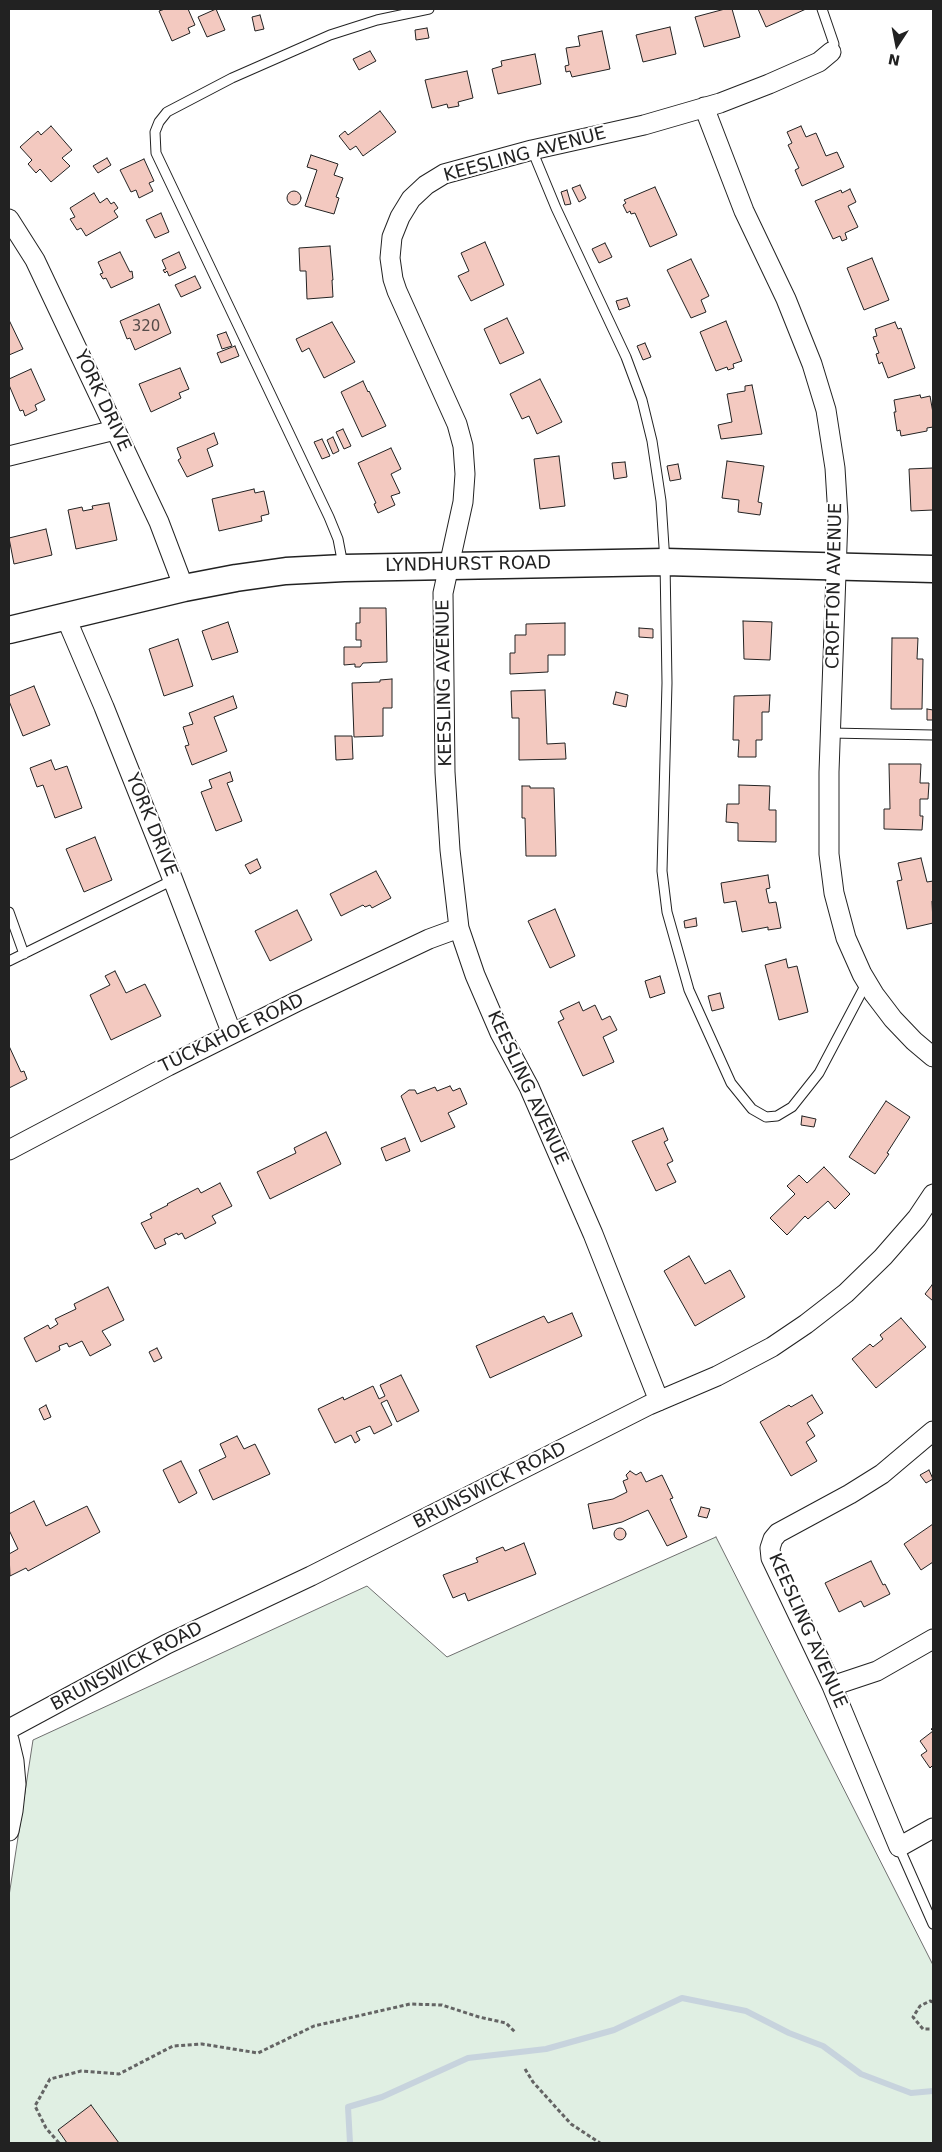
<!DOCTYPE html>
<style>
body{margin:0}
#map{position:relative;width:942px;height:2152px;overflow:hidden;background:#fff;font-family:"DejaVu Sans",sans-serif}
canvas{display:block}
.frame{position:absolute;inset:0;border:10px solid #222;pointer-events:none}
.north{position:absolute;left:872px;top:20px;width:50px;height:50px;-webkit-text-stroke:4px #fff;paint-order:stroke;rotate:191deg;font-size:14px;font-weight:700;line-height:20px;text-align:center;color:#222}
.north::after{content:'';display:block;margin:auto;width:18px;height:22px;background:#222;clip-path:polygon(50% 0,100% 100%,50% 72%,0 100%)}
</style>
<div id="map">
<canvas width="942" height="2152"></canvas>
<div class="frame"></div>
<div class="north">N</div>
</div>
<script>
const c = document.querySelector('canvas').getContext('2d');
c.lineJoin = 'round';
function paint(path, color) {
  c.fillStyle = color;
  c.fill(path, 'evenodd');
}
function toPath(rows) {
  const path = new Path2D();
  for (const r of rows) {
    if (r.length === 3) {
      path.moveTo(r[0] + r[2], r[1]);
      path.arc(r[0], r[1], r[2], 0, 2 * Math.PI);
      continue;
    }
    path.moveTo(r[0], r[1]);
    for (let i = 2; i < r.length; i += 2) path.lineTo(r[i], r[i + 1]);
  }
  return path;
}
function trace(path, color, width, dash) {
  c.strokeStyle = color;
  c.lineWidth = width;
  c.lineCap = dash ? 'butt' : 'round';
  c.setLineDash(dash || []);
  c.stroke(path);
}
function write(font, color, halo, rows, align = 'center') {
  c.font = font + ' "DejaVu Sans",sans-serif';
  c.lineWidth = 4;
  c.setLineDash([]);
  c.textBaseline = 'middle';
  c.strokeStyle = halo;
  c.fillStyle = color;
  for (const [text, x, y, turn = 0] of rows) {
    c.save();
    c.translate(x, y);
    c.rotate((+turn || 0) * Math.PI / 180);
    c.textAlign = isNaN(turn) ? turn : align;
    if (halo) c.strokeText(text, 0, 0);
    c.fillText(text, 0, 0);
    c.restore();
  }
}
const green = toPath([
 [716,1537,933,1965,933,2143,9,2143,9,1896,33,1740,367,1586,447,1657,716,1537]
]);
paint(green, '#e0efe3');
trace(green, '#6f6f6f', 1);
trace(toPath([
 [350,2143,348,2107,382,2097,468,2058,546,2049,614,2030,682,1998,746,2011,789,2033,823,2046,861,2074,911,2093,933,2091]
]), '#c7d3dd', 6);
const building = toPath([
 [165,9,188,9,195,25,188,28,190,33,172,41,159,11,165,9],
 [216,9,225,30,207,37,198,17,216,9],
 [725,9,732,9,740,37,704,47,695,17,725,9],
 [758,9,806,9,766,27,758,9],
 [260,15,264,29,255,31,252,17,260,15],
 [670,27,676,54,643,62,636,35,670,27],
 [427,28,429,38,416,40,415,30,427,28],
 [602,31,610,69,572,77,570,71,566,72,565,66,569,65,566,48,580,46,578,36,602,31],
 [370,51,376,61,359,70,353,59,370,51],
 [535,54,541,84,498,94,492,69,502,66,501,61,535,54],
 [467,71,473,98,458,102,459,106,448,108,447,104,432,108,425,80,467,71],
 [380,111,396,132,363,156,356,146,350,150,339,136,345,131,348,135,380,111],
 [51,126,72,150,62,158,70,166,51,182,40,169,36,173,28,164,32,160,20,147,38,131,41,135,51,126],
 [801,126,806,137,816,133,826,156,837,152,844,167,802,186,795,170,799,168,788,145,792,143,787,132,801,126],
 [311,155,338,164,334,175,343,178,336,197,339,198,334,214,305,206,317,170,307,167,311,155],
 [107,158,111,165,98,173,93,166,107,158],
 [144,159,154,181,149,183,153,191,139,198,136,190,131,192,120,170,144,159],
 [580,185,586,198,579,202,572,188,580,185],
 [655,187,677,235,650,247,635,213,631,214,630,211,627,213,623,205,626,203,624,200,655,187],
 [850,189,856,202,848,206,858,227,845,233,847,239,842,241,840,236,833,239,815,201,841,190,842,193,850,189],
 [567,190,571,204,565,205,561,192,567,190],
 [294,198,7],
 [94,193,100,203,107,198,111,204,114,202,118,208,114,211,118,217,86,236,81,228,77,230,70,219,75,217,70,208,94,193],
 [161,213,169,232,155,238,146,220,161,213],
 [485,242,504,285,471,301,458,276,469,271,461,253,485,242],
 [605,243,612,257,599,263,592,249,605,243],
 [330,246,333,280,332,280,333,297,307,299,306,271,300,271,299,248,330,246],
 [120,252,130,272,132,271,133,278,111,288,106,278,103,279,100,274,103,273,98,262,120,252],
 [179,252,186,268,169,276,167,271,165,273,163,270,166,269,162,260,179,252],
 [872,258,889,300,864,310,847,268,872,258],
 [691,259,709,296,701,300,706,312,691,318,667,270,691,259],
 [195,276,201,288,181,297,175,285,195,276],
 [627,298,630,306,619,310,616,301,627,298],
 [159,304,171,333,135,350,130,338,127,339,120,321,159,304],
 [507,318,524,353,500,364,484,329,507,318],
 [9,320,23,349,9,355,9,320],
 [726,321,742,361,733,364,734,368,728,370,727,367,716,371,700,332,726,321],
 [332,322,355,362,324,378,309,348,302,352,296,339,332,322],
 [895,322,898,329,901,328,915,368,888,378,882,362,879,364,876,354,879,353,873,337,877,336,875,329,895,322],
 [226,332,232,346,222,349,217,335,226,332],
 [645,343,651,357,643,360,637,346,645,343],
 [235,346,239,356,221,363,217,353,235,346],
 [180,368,189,389,179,393,181,398,151,412,139,384,180,368],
 [31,369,45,400,35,405,37,410,25,416,23,410,20,411,9,385,9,379,31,369],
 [540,379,562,422,537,434,529,416,522,419,510,394,540,379],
 [363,381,368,392,369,391,386,426,362,437,341,392,363,381],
 [752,385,762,434,721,439,718,425,732,422,727,394,745,391,745,386,752,385],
 [920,395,921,398,930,396,933,413,933,427,927,428,927,431,901,436,900,430,897,431,894,412,896,412,894,400,920,395],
 [343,429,351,446,344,449,336,432,343,429],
 [214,433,218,444,207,449,213,466,187,477,178,460,181,458,177,448,214,433],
 [333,437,339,451,333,454,327,440,333,437],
 [322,439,330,456,322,459,314,442,322,439],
 [391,448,401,469,391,474,400,493,391,496,395,505,378,513,374,504,376,503,358,463,391,448],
 [559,456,565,506,540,509,534,459,559,456],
 [727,461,764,466,758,502,762,503,760,515,738,512,739,500,722,498,727,461],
 [625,462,627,477,614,479,612,463,625,462],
 [678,464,681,479,670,481,667,466,678,464],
 [933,468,933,510,911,511,909,469,933,468],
 [254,489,255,493,264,491,269,514,261,516,262,521,219,531,212,499,254,489],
 [109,503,117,540,76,549,68,510,82,507,83,511,93,509,92,506,109,503],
 [46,529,52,555,14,564,9,538,46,529],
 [360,608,386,608,387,662,363,663,360,667,355,667,355,664,344,665,344,647,361,647,361,640,356,640,356,623,360,623,360,608],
 [743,621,772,622,770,660,744,659,743,621],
 [228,622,238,652,212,660,202,631,228,622],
 [565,623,565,655,548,655,548,672,510,674,510,653,515,653,515,635,526,635,526,624,565,623],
 [639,628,653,629,653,638,639,637,639,628],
 [892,638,918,638,917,659,923,659,922,709,891,709,892,638],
 [178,639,193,686,164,696,149,649,178,639],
 [392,679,392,708,383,708,383,736,354,737,352,683,380,682,380,680,392,679],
 [34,686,50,725,23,736,9,701,9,696,34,686],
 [545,690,547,744,565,743,566,759,519,760,519,718,512,718,511,691,545,690],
 [616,692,628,695,626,707,613,704,616,692],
 [770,695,769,712,762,712,762,740,756,740,756,757,738,757,739,740,733,740,734,696,770,695],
 [233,696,237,708,214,717,227,751,192,765,185,746,189,745,183,727,193,724,189,713,233,696],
 [927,709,933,710,933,720,927,720,927,709],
 [335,736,352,736,353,759,336,760,335,736],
 [51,760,55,770,67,766,82,808,55,818,43,785,37,787,30,768,51,760],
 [889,764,921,764,920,783,929,783,928,799,920,799,920,816,923,816,922,830,884,829,884,809,890,809,889,764],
 [230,772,233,781,227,783,242,821,216,831,201,792,212,788,209,780,230,772],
 [739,785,770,786,769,810,776,810,776,842,738,841,738,823,726,822,727,804,739,804,739,785],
 [522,786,530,786,530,788,554,788,556,856,526,856,525,818,522,818,522,786],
 [95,837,112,880,84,892,66,849,95,837],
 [921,858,927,882,933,881,933,900,932,901,933,923,907,929,897,881,902,880,898,863,921,858],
 [257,859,261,868,250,874,245,865,257,859],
 [376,871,391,898,372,908,370,905,365,907,363,905,341,916,330,894,376,871],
 [768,875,770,888,766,889,769,903,776,902,781,928,768,930,768,927,742,932,736,901,724,903,721,883,768,875],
 [555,909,575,956,550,968,528,921,555,909],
 [297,910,312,940,270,961,255,931,297,910],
 [696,918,697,926,685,928,684,921,696,918],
 [786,959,788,968,797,966,808,1012,779,1020,765,965,786,959],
 [115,971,126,993,145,984,161,1016,111,1040,90,995,110,985,105,976,115,971],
 [660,976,665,993,650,998,645,981,660,976],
 [720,993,724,1008,712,1011,708,996,720,993],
 [579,1002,583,1011,595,1005,602,1020,610,1016,617,1030,603,1037,614,1062,583,1076,558,1022,564,1019,560,1011,579,1002],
 [9,1046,21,1072,24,1071,27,1079,9,1088,9,1046],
 [450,1086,453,1091,460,1088,467,1104,448,1113,455,1127,421,1142,401,1096,409,1090,415,1090,417,1094,435,1087,437,1091,450,1086],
 [886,1101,910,1117,887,1153,889,1154,875,1174,849,1157,886,1101],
 [802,1116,816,1119,814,1127,801,1125,802,1116],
 [663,1128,668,1140,664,1142,673,1161,667,1164,676,1182,656,1191,632,1141,663,1128],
 [326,1132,341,1164,270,1199,257,1172,296,1153,294,1148,326,1132],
 [405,1138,410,1151,386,1161,381,1148,405,1138],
 [824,1167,850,1194,835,1209,828,1201,808,1219,805,1216,787,1235,770,1218,795,1194,787,1186,799,1175,807,1183,824,1167],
 [220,1183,232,1206,212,1216,216,1223,185,1239,182,1233,178,1235,177,1233,164,1239,166,1244,155,1249,141,1223,152,1218,150,1214,168,1205,167,1204,198,1188,201,1193,220,1183],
 [689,1256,705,1284,730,1270,745,1297,695,1326,664,1271,689,1256],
 [932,1285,933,1286,933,1301,925,1294,932,1285],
 [108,1287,124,1320,102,1331,111,1345,90,1356,82,1341,69,1347,67,1343,59,1346,60,1350,36,1362,24,1338,48,1325,50,1329,58,1324,55,1319,76,1309,74,1304,108,1287],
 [572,1313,582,1336,490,1378,476,1346,544,1316,548,1323,572,1313],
 [901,1318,926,1347,876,1388,852,1359,870,1344,873,1347,883,1339,880,1335,901,1318],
 [157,1348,162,1358,154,1362,149,1352,157,1348],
 [401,1375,419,1411,397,1422,387,1400,381,1403,392,1425,374,1434,370,1426,356,1432,360,1440,355,1443,351,1435,335,1443,318,1409,343,1397,344,1400,373,1386,379,1399,385,1396,380,1385,401,1375],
 [812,1395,823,1413,807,1423,815,1436,806,1442,817,1461,791,1476,760,1422,789,1405,791,1407,812,1395],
 [46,1405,51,1417,44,1420,39,1409,46,1405],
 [237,1436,244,1449,255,1444,270,1474,213,1500,199,1470,226,1457,220,1444,237,1436],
 [181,1461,197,1493,179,1503,163,1470,181,1461],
 [929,1470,933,1479,926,1483,920,1475,929,1470],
 [630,1471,636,1475,641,1472,646,1482,662,1475,673,1498,670,1499,687,1537,667,1546,648,1510,622,1522,593,1529,588,1504,613,1499,627,1492,623,1481,628,1479,626,1475,630,1471],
 [34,1501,46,1526,87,1506,100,1532,28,1571,26,1568,10,1576,9,1554,18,1549,9,1530,9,1514,34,1501],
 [701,1507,710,1509,707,1518,698,1516,701,1507],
 [933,1524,933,1562,921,1570,904,1544,933,1524],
 [620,1534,6],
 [524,1543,536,1574,468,1601,465,1593,453,1598,443,1575,478,1562,476,1558,503,1547,505,1551,524,1543],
 [871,1561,883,1585,885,1584,890,1594,864,1607,861,1601,839,1612,825,1583,871,1561],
 [933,1728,933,1765,930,1768,921,1755,927,1751,920,1741,933,1731,931,1729,933,1728],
 [91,2105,119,2143,67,2143,58,2130,91,2105]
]);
paint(building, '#f3c9c0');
trace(building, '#222', 1);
const service = toPath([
 [822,9,834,44,831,52],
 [532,150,556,208,626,357,642,400,652,441,661,501,665,562,667,683,662,871,667,912,689,990,731,1083,752,1109,766,1117,777,1116,792,1107,819,1073,867,982],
 [343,565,338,539,329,517,156,153,155,132,159,122,167,112,232,78,330,35,377,20,429,9],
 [830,733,933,735],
 [9,912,24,954],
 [9,961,173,880],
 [899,1847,933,1924]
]);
const minor = toPath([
 [704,107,744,211,786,299,812,364,826,410,835,468,838,517,829,772,829,854,834,893,846,938,862,974,874,994,893,1019,914,1041,933,1057],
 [9,219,35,260,159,522,184,588],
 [9,456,115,430],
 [66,618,104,707,173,880,232,1034],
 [9,1150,168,1066,296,1002,429,939,459,928],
 [659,1401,593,1234,529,1087,500,1033,475,975,459,928,450,850,445,772,443,593,463,502,465,474,463,446,457,424,397,291,393,279,390,258,392,237,400,217,411,199,426,185,444,174,532,150,644,125,720,103,769,84,819,62,831,52],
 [933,1431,882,1474,850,1494,778,1533,773,1539,770,1548,771,1558,832,1686,899,1847,933,1828],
 [832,1686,877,1671,933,1639],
 [9,1729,167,1644,311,1576,649,1405,717,1376,772,1347,806,1324,846,1293,883,1257,917,1218,933,1194],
 [9,1740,14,1761,16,1784,13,1811,9,1831]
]);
const secondary = toPath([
 [9,630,184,588,236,578,286,571,344,568,665,562,933,569]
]);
trace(service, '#222', 11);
trace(minor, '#222', 21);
trace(secondary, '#222', 29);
trace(toPath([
 [933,2002,930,2001,920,2006,913,2017,923,2029,933,2029],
 [525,2069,533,2082,571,2124,600,2143],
 [59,2143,46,2128,35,2106,50,2079,81,2071,119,2074,173,2046,202,2044,258,2053,314,2026,410,2004,442,2005,479,2017,506,2023,515,2032]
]), '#646464', 3, [4, 2.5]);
trace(service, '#fff', 9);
trace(minor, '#fff', 19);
trace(secondary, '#fff', 26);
write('15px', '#564c4a', null, [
 ["320",146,327]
]);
write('18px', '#222', '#fff', [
 ["KEESLING AVENUE",525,155,-15],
 ["YORK DRIVE",102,401,65],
 ["LYNDHURST ROAD",468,565,-1],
 ["CROFTON AVENUE",835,586,-89],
 ["KEESLING AVENUE",445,683,-91],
 ["YORK DRIVE",151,825,68],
 ["TUCKAHOE ROAD",232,1034,-26],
 ["KEESLING AVENUE",527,1088,65],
 ["BRUNSWICK ROAD",490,1486,-27],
 ["KEESLING AVENUE",807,1631,66],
 ["BRUNSWICK ROAD",127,1667,-28]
]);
</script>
